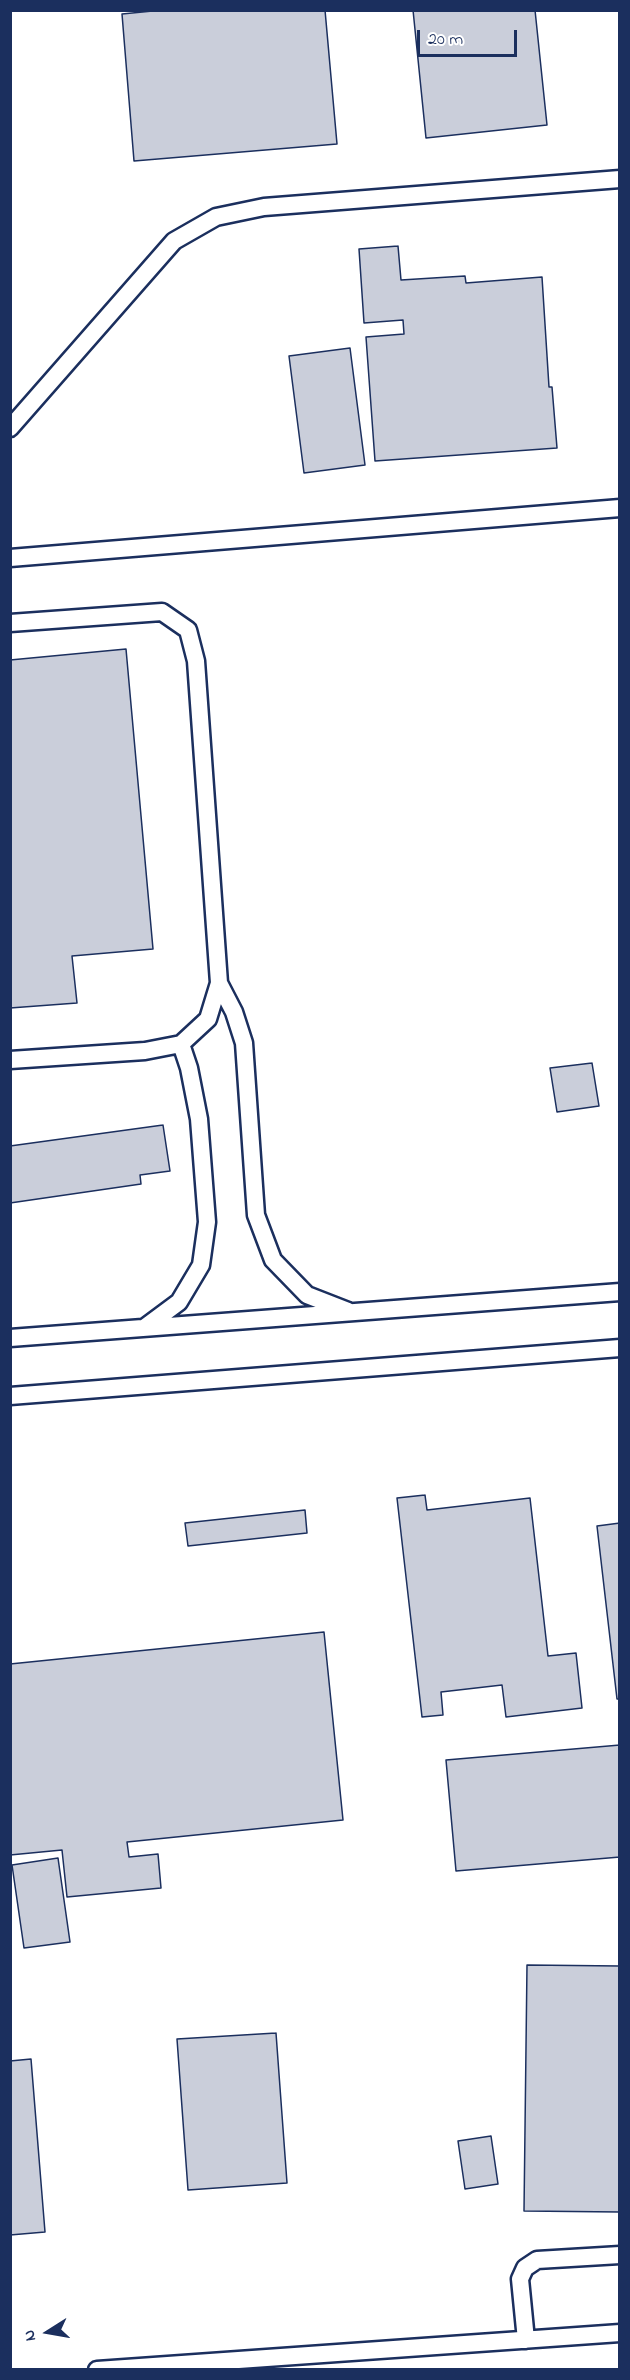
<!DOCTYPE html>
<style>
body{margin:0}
#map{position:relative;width:630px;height:2380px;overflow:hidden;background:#fff;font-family:"Indie Flower",sans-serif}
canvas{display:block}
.frame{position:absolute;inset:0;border:12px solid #1b2f5e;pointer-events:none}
.north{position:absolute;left:18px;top:2302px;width:60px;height:60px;-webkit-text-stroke:4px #fff;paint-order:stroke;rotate:259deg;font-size:16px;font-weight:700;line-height:24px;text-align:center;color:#1b2f5e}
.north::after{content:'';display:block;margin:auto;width:21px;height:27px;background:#1b2f5e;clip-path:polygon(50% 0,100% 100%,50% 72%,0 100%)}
.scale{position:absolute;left:417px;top:30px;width:100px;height:27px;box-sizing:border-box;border:3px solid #1b2f5e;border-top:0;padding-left:8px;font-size:18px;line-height:21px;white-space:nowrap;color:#1b2f5e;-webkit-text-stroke:4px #fff;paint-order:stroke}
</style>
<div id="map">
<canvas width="630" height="2380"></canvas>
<div class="frame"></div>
<div class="north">N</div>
<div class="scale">20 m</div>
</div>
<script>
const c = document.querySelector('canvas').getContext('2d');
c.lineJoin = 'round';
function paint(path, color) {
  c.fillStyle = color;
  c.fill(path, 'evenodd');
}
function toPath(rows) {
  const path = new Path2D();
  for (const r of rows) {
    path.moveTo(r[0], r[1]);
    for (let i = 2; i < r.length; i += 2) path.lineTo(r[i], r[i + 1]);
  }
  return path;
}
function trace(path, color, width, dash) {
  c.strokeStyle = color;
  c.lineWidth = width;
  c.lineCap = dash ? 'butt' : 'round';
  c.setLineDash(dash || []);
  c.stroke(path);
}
const building = toPath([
 [163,10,325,10,337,144,134,161,122,14,163,10],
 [413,10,535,10,547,125,426,138,413,10],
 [398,246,401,280,465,276,466,283,542,277,549,387,552,387,557,448,375,461,366,337,404,334,403,320,364,323,359,249,398,246],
 [350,348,365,465,304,473,289,356,350,348],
 [126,649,153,949,72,956,77,1003,10,1008,10,660,126,649],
 [592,1063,599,1106,557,1112,550,1068,592,1063],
 [163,1125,170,1171,140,1175,141,1184,10,1203,10,1146,163,1125],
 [425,1495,427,1510,530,1498,548,1656,576,1653,582,1708,506,1717,502,1685,441,1692,443,1715,422,1717,397,1498,425,1495],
 [305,1510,307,1533,188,1546,185,1523,305,1510],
 [620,1523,620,1699,617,1699,597,1526,620,1523],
 [324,1632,343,1820,127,1842,129,1857,158,1854,161,1888,67,1897,62,1850,10,1855,10,1664,324,1632],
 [620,1745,620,1857,456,1871,446,1760,620,1745],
 [58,1858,70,1942,24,1948,12,1865,58,1858],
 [527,1965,620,1966,620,2212,524,2211,527,1965],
 [276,2033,287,2183,188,2190,177,2039,276,2033],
 [31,2059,45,2232,10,2235,10,2061,31,2059],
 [491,2136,498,2184,465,2189,458,2141,491,2136]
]);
paint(building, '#caceda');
trace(building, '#1b2f5e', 1.5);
const lane = toPath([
 [10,428,174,241,216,217,264,207,620,179],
 [10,558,620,508],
 [10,623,162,612,188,630,196,661,219,983,208,1019,181,1044,145,1051,10,1060],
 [219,983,234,1012,244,1043,256,1215,273,1260,307,1295,348,1311],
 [144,1328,179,1302,201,1265,207,1222,199,1119,189,1068,181,1044],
 [10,1338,620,1292],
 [10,1396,620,1348],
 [526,2340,520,2279,525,2268,537,2260,620,2255],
 [97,2370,620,2333]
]);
trace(lane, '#1b2f5e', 21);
trace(lane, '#fff', 16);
</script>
